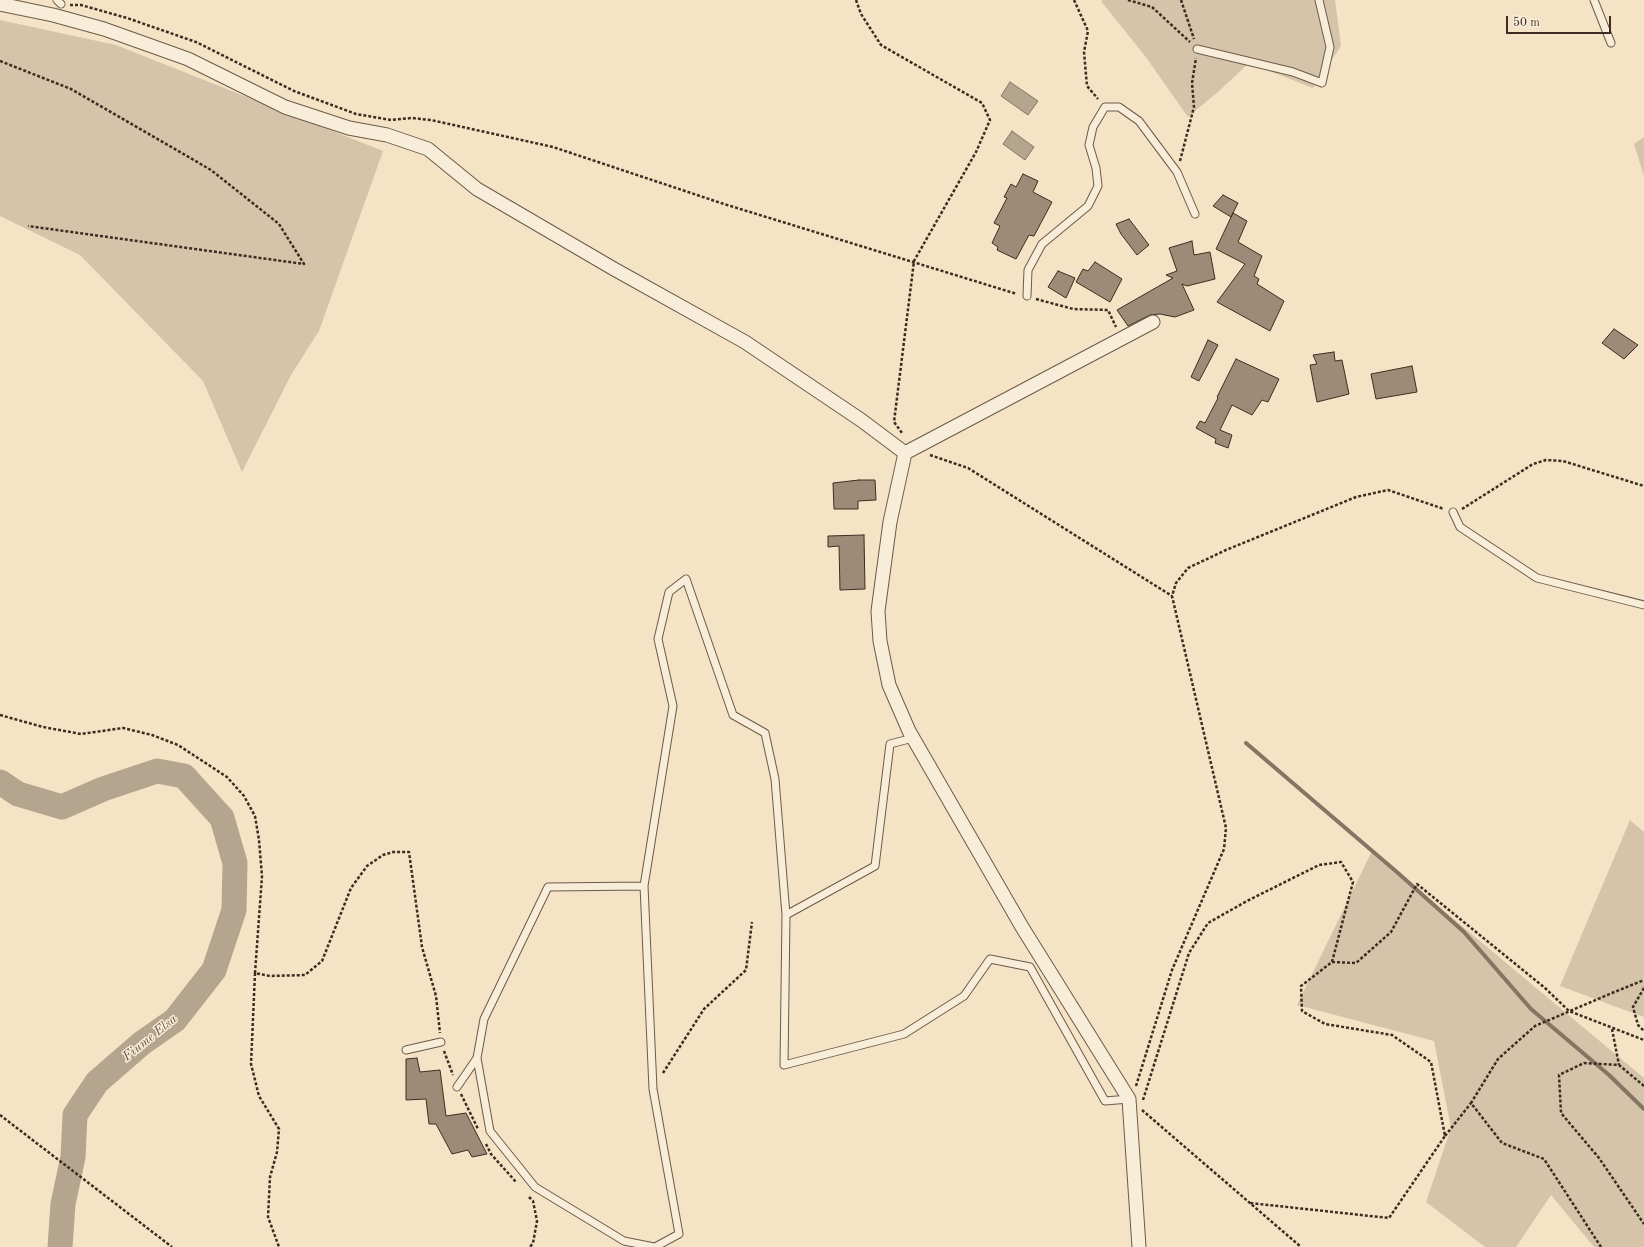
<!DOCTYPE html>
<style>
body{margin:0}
#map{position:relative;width:1644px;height:1247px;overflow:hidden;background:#f4e3c5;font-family:"Old Standard TT",serif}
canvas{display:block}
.scale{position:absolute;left:1506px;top:16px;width:105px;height:18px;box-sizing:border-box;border:2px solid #3e2c22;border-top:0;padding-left:5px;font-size:12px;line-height:14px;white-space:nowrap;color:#3e2c22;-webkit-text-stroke:3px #f8edd9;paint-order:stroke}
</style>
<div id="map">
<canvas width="1644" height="1247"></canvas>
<div class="scale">50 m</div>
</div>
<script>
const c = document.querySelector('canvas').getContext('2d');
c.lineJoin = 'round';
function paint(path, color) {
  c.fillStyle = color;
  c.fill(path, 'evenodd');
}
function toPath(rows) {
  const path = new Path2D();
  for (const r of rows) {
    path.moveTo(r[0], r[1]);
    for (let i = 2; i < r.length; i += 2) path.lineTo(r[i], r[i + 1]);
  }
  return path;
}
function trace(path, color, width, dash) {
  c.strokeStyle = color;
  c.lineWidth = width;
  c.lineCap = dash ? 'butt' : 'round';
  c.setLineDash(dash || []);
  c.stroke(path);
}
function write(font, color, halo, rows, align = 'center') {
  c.font = font + ' "Old Standard TT",serif';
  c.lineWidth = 3;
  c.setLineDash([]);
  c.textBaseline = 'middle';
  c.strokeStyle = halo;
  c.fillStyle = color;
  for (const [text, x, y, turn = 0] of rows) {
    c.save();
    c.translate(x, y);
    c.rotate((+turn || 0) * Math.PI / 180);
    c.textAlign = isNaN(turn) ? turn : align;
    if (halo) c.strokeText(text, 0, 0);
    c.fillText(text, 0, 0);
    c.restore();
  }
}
paint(toPath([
 [1103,0,1335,0,1341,46,1313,88,1249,63,1219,91,1188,117,1145,56,1101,1],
 [0,20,116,45,383,151,319,331,291,375,242,472,203,381,80,255,0,216],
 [1644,137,1644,176,1634,144],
 [1630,820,1644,832,1644,1017,1560,986],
 [1372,851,1644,1078,1644,1247,1594,1247,1551,1195,1516,1247,1485,1247,1426,1202,1451,1128,1434,1041,1297,1005]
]), '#d5c4a9');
const water = toPath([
 [1010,82,1038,101,1028,115,1001,96,1010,82],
 [1012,131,1034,147,1025,160,1003,144,1012,131]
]);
paint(water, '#b6a58e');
trace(water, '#867563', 1);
trace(toPath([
 [1246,743,1398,873,1464,932,1531,1009,1609,1075,1644,1109]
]), '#867563', 4);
trace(toPath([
 [0,782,18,794,62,807,103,789,157,771,184,776,222,818,235,863,234,910,214,970,175,1020,142,1043,97,1082,75,1115,73,1157,63,1204,60,1247]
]), '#b6a58e', 25);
const building = toPath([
 [1023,174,1038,181,1033,192,1052,202,1034,236,1029,235,1016,259,997,250,998,247,992,243,1000,226,994,223,1007,198,1004,197,1011,184,1016,187,1023,174],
 [1223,195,1238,203,1231,217,1213,206,1223,195],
 [1233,213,1247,221,1238,242,1262,256,1254,276,1259,279,1257,284,1284,301,1270,331,1217,302,1245,264,1216,249,1233,213],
 [1129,219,1149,245,1137,255,1121,234,1116,224,1129,219],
 [1192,241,1194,255,1210,252,1215,279,1187,286,1182,284,1194,310,1175,317,1160,314,1150,315,1128,326,1117,310,1173,278,1166,275,1177,271,1169,248,1192,241],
 [1095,262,1122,279,1110,302,1076,282,1083,269,1088,271,1095,262],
 [1058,271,1075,278,1066,298,1048,287,1058,271],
 [1614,329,1638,345,1624,359,1602,343,1614,329],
 [1208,340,1218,345,1199,381,1191,377,1208,340],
 [1334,352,1335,361,1342,360,1349,394,1317,402,1310,365,1317,364,1313,355,1334,352],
 [1236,359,1279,379,1268,402,1262,400,1252,415,1232,405,1220,430,1232,435,1228,448,1215,443,1216,439,1196,428,1200,421,1205,423,1218,398,1217,397,1236,359],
 [1412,366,1417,392,1376,399,1371,374,1412,366],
 [859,480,875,480,876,500,858,501,858,509,834,509,833,483,859,480],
 [864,535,865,589,840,590,839,546,828,547,828,536,864,535],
 [417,1058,420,1072,440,1070,446,1116,466,1113,487,1154,472,1157,468,1150,452,1154,436,1124,429,1124,426,1099,406,1100,406,1059,417,1058]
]);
paint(building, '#9d8b77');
trace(building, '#3e2c22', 1);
const lane = toPath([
 [57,0,61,4],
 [1594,0,1611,43],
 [1197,49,1293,72,1322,83,1330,47,1319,0],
 [1027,296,1028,270,1042,244,1088,206,1098,186,1096,168,1089,145,1093,127,1105,107,1119,107,1139,121,1177,172,1195,214],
 [1453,512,1460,527,1537,578,1644,605],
 [913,738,890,744,875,866,786,915,784,1065,904,1034,964,996,990,959,1030,967,1105,1101,1129,1099],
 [644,886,548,887,484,1019,477,1058,490,1131,535,1187,624,1241,654,1247],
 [406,1050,441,1042],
 [457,1087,477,1058],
 [655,1247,679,1234,653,1089,644,886,673,706,658,639,669,592,686,579,733,715,765,733,775,779,786,915]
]);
const street = toPath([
 [0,4,53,15,104,29,188,59,285,107,349,128,387,135,428,149,477,189,614,269,745,342,861,420,905,453],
 [1139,1247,1129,1099,1022,927,909,731,889,685,880,641,878,611,890,522,905,453,1153,322]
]);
trace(lane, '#6c5a4b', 9);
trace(street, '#6c5a4b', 15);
trace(toPath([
 [856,0,861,14,881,45,982,103,990,120,976,152,914,261,894,422,902,433],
 [1074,0,1088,31,1084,52,1087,86,1098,99],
 [1128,0,1152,7,1190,42],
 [1181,0,1194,39],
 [70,5,81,5,127,18,196,42,294,91,356,114,391,120,412,118,431,120,553,147,724,204,1017,294],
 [0,61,71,89,211,170,279,224,304,264,28,226],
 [1180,161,1194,107,1192,83,1196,58],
 [1036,299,1073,309,1108,310,1116,327],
 [930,455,968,468,1172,596],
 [1462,509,1533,464,1546,460,1563,461,1644,486],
 [0,715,43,727,81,734,123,728,152,735,178,745,227,777,244,796,255,816,259,840,262,876,255,973,270,976,305,975,322,961,351,888,367,866,383,855,393,852,409,852,422,947,436,996,440,1033],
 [1332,962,1356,963,1391,932,1417,884,1545,988,1569,1011,1644,1040],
 [255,973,251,1064,259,1096,279,1129,277,1152,270,1177,268,1217,279,1247],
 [1644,988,1633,1007,1638,1025,1644,1031],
 [1612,1029,1619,1065],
 [444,1051,453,1075],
 [663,1073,704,1009,746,970,752,922],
 [1136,1086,1172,970,1224,849,1226,828,1172,596,1176,583,1188,568,1226,550,1356,497,1388,490,1444,509],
 [1644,1086,1619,1065,1584,1063,1559,1075,1561,1113,1599,1158,1644,1224],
 [461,1094,478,1129],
 [1143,1100,1189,953,1208,923,1247,901,1319,865,1341,862,1353,882,1332,962,1301,986,1302,1011,1325,1024,1392,1035,1431,1062,1445,1136,1389,1218,1250,1203],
 [1142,1110,1301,1247],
 [0,1115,172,1247],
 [1445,1136,1471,1103],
 [486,1144,491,1154,516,1182],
 [529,1197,533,1201,537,1221,533,1243,530,1247],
 [1601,1247,1544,1159,1502,1143,1471,1103,1498,1059,1535,1026,1612,993,1644,980]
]), '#3e2c22', 2.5, [3, 2]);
trace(lane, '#f8edd9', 7);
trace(street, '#f8edd9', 13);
write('italic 13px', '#625042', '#f8edd9', [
 ["Fiume Elsa",150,1038,-39]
]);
</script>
